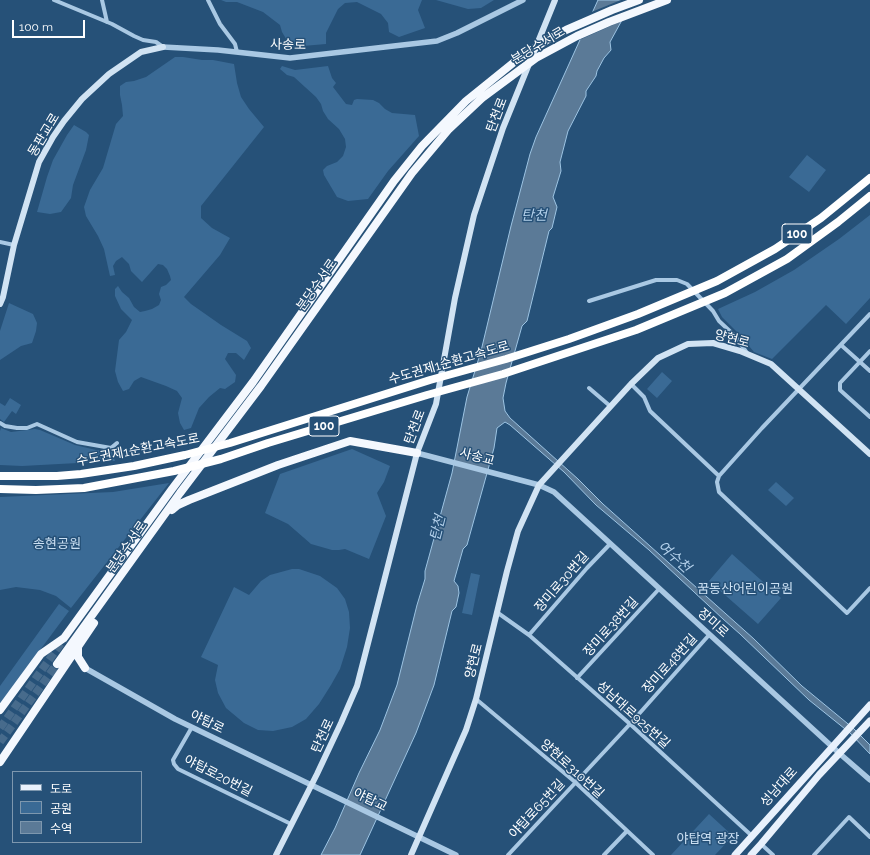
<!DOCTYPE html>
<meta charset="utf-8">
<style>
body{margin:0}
#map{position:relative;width:870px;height:855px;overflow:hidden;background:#265178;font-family:Raleway,"Noto Sans KR",sans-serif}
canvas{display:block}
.legend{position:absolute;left:12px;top:771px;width:130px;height:72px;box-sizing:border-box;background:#265178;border:1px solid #7d97ae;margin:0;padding:5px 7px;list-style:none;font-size:12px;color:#fff}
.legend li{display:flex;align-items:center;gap:8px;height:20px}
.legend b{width:20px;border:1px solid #7d97ae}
.scale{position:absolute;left:12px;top:20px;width:73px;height:18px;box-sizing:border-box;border:2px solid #fff;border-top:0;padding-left:5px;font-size:12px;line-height:14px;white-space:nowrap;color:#fff;-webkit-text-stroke:3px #265178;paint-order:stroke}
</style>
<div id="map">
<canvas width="870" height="855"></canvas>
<ul class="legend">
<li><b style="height:5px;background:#e8f1fc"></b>도로</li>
<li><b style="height:11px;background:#3a6a95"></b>공원</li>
<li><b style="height:11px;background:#5b7a97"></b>수역</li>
</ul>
<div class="scale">100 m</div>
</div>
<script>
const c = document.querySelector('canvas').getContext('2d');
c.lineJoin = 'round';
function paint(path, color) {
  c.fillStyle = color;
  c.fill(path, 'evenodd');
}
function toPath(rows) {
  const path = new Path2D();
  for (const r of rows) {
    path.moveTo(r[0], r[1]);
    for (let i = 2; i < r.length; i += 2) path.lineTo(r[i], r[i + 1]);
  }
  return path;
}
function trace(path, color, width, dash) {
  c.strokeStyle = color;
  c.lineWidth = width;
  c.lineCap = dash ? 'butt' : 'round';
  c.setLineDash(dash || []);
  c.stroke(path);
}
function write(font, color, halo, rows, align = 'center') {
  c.font = font + ' Raleway,"Noto Sans KR",sans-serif';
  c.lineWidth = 3;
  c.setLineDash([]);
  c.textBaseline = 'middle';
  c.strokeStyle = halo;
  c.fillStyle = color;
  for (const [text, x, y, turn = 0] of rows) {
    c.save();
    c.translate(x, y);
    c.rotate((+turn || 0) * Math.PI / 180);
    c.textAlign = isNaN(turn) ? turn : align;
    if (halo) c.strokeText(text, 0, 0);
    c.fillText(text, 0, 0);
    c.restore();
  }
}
paint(toPath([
 [221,0,422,0,418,10,425,28,399,37,389,32,388,23,381,14,357,2,345,3,338,9,326,33,326,44,291,47,282,32,280,25,263,12,237,2,226,2],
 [436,0,494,0,481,8,468,9],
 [175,57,183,57,202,60,213,60,234,64,237,83,241,97,249,109,264,127,201,206,201,218,212,228,230,238,220,255,184,297,191,304,221,325,247,341,251,348,244,360,236,353,228,353,225,359,236,375,235,382,225,389,220,388,209,397,199,408,191,428,184,430,180,423,178,413,182,398,177,391,166,386,141,377,134,381,129,389,123,391,118,382,115,371,119,340,126,332,132,320,121,309,115,296,115,289,118,286,122,292,129,298,134,307,140,312,145,311,152,309,159,305,161,300,159,294,161,287,166,285,171,280,170,276,167,269,163,265,158,264,142,282,131,271,129,264,122,257,116,261,113,266,115,275,110,276,104,249,98,236,86,216,84,207,90,190,103,168,116,124,123,116,122,105,120,95,120,86,126,82,134,81,146,77],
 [282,66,295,70,328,66,332,78,336,83,333,87,346,104,352,105,354,100,357,99,373,100,379,103,385,109,392,113,415,115,419,136,388,171,368,199,348,201,337,197,324,175,323,170,327,166,337,162,343,156,346,147,345,139,339,129,328,119,323,111,321,104,316,97,294,77,287,75,280,69],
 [74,125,86,132,89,135,86,150,73,185,71,198,61,212,50,214,37,212,47,177,53,160,67,135],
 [807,155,826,170,809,192,789,177],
 [870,215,870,298,846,324,826,305,772,359,754,352,738,333,722,317,718,309,755,292,794,270,839,239],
 [9,303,33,314,37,323,36,331,32,343,21,346,0,360,0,331],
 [662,372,672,381,657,398,647,389],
 [10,398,21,405,16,414,12,411,4,422,0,419,0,403,5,406],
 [1,428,11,432,35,429,40,430,75,445,96,450,112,452,115,461,22,466,0,465,0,431],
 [352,449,390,466,384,482,377,493,386,516,369,559,345,549,339,550,332,550,311,544,288,524,265,513,280,474],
 [776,482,794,498,786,506,768,490],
 [169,483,71,608,56,596,40,590,16,587,0,590,0,497,113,492],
 [732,554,781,598,758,624,709,581],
 [292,569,299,569,320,576,337,588,345,599,349,612,350,628,347,647,340,669,331,685,319,704,306,719,292,727,273,731,258,730,244,723,226,708,218,693,215,680,218,665,201,657,234,587,249,595,261,581,270,575],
 [471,573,480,575,472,615,462,613],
 [59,604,69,611,0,704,0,686],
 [709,814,733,836,715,855,671,855]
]), '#3a6a95');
const water = toPath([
 [598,0,633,0,610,42,611,50,604,58,597,71,596,76,586,91,586,96,568,131,560,162,561,171,553,197,557,207,552,228,549,231,527,321,522,326,506,383,503,398,505,411,510,418,578,479,603,504,754,639,802,686,853,728,870,745,870,754,850,733,809,700,740,634,723,619,649,550,596,505,564,472,510,425,505,422,497,428,494,448,467,545,463,549,454,581,458,586,459,593,456,607,452,611,434,685,416,733,360,855,321,855,335,828,359,773,380,730,397,685,417,605,425,579,425,571,452,473,467,397,481,351,511,226,530,154,536,137,598,0]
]);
paint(water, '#5b7a97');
trace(water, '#9dc4e3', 1);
paint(toPath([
 [621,0,635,0,624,20,577,41,589,13]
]), '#265178');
trace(toPath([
 [0,728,64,639],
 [0,742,57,664]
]), '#476b8c', 8, [8, 4]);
trace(toPath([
 [54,0,112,24,134,36,143,40,156,42,163,47],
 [102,0,107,22],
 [208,0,220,24,235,44,237,52],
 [0,242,14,245],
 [589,301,656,280,677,280,687,284,713,311,719,321,735,336,747,353],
 [841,345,870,371],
 [870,351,840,383,840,390,870,417],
 [631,384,644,397,650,411,719,476,717,482,719,492,847,613,870,588],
 [589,388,610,406],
 [0,423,5,426,17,428,27,428,37,424,77,442,111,448,117,443],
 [719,476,762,428,870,314],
 [498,613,529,635,630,724,752,836],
 [529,635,587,568,610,544],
 [577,678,659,589],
 [476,699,575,782,653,855],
 [192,727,173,760,174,764,178,769,291,824],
 [761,844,773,855],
 [508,855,630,724,709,635],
 [604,855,627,831],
 [814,855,849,817,870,837]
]), '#a9c8e3', 4);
trace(toPath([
 [163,47,218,50,290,58,437,41,457,33,523,0],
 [417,453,539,485,554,492,839,753,870,780],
 [85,668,175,719,456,855]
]), '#a9c8e3', 5.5);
trace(toPath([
 [0,304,3,297,14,245,39,162,53,137,64,121,82,99,109,74,141,52,163,47],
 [276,855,317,774,341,723,357,686,417,453,436,404,455,298,474,215,503,128,555,0],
 [411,855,466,730,476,699,507,571,518,531,539,485,631,384,658,358,688,344,713,343,740,351,771,364,870,454]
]), '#d1e3f3', 6);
trace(toPath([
 [735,855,870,705],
 [751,855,761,844,819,775,870,721]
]), '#e8f1fc', 7);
trace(toPath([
 [172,510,178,505,189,500,278,465,350,441,417,453],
 [78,646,78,657,85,668],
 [57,664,180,493,261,386,412,173,449,129,482,98,536,58,577,36,609,22,667,0],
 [0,710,41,654,64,638,172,489,253,382,394,181,422,146,466,101,518,59,547,40,566,30,612,10,639,0],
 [0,762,94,623]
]), '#f4f8fe', 8);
trace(toPath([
 [0,476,57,476,81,474,134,466,185,455,230,443,430,380,506,359,569,339,638,314,717,281,775,249,821,218,870,178],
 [0,489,36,490,84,488,174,471,221,459,268,443,427,395,503,374,636,330,725,293,787,259,838,222,870,196]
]), '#fff', 8);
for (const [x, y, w] of [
 [797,234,30],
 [324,426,30]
]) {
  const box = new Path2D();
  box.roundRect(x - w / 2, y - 10, w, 20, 3);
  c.fillStyle = '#265178';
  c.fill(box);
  trace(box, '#fff', 1);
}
write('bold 12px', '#fff', null, [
 ["100",797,234],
 ["100",324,426]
]);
write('13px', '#fff', '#265178', [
 ["사송로",288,45,1],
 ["분당수서로",538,46,-31],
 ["탄천로",497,115,-69],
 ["동판교로",44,135,-59],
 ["분당수서로",317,285,-55],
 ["양현로",732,339,15],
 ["수도권제1순환고속도로",449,363,-16],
 ["탄천로",415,427,-69],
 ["수도권제1순환고속도로",138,450,-11],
 ["사송교",477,457,15],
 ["분당수서로",127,547,-55],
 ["장미로30번길",562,582,-49],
 ["장미로",713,623,42],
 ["장미로38번길",611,627,-48],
 ["양현로",474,661,-76],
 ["장미로48번길",670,664,-48],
 ["성남대로925번길",633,715,42],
 ["야탑로",207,722,26],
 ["탄천로",323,736,-65],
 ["양현로310번길",572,769,42],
 ["야탑로20번길",218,776,27],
 ["성남대로",779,787,-48],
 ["야탑교",370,800,26],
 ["야탑로65번길",537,809,-47]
]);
write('13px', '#cbe0f3', '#265178', [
 ["송현공원",57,544],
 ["꿈동산어린이공원",745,589],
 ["야탑역 광장",708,839]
]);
write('italic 14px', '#b4d1eb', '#265178', [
 ["탄천",534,216],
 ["탄천",438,528,-76],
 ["여수천",674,557,42]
]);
</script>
